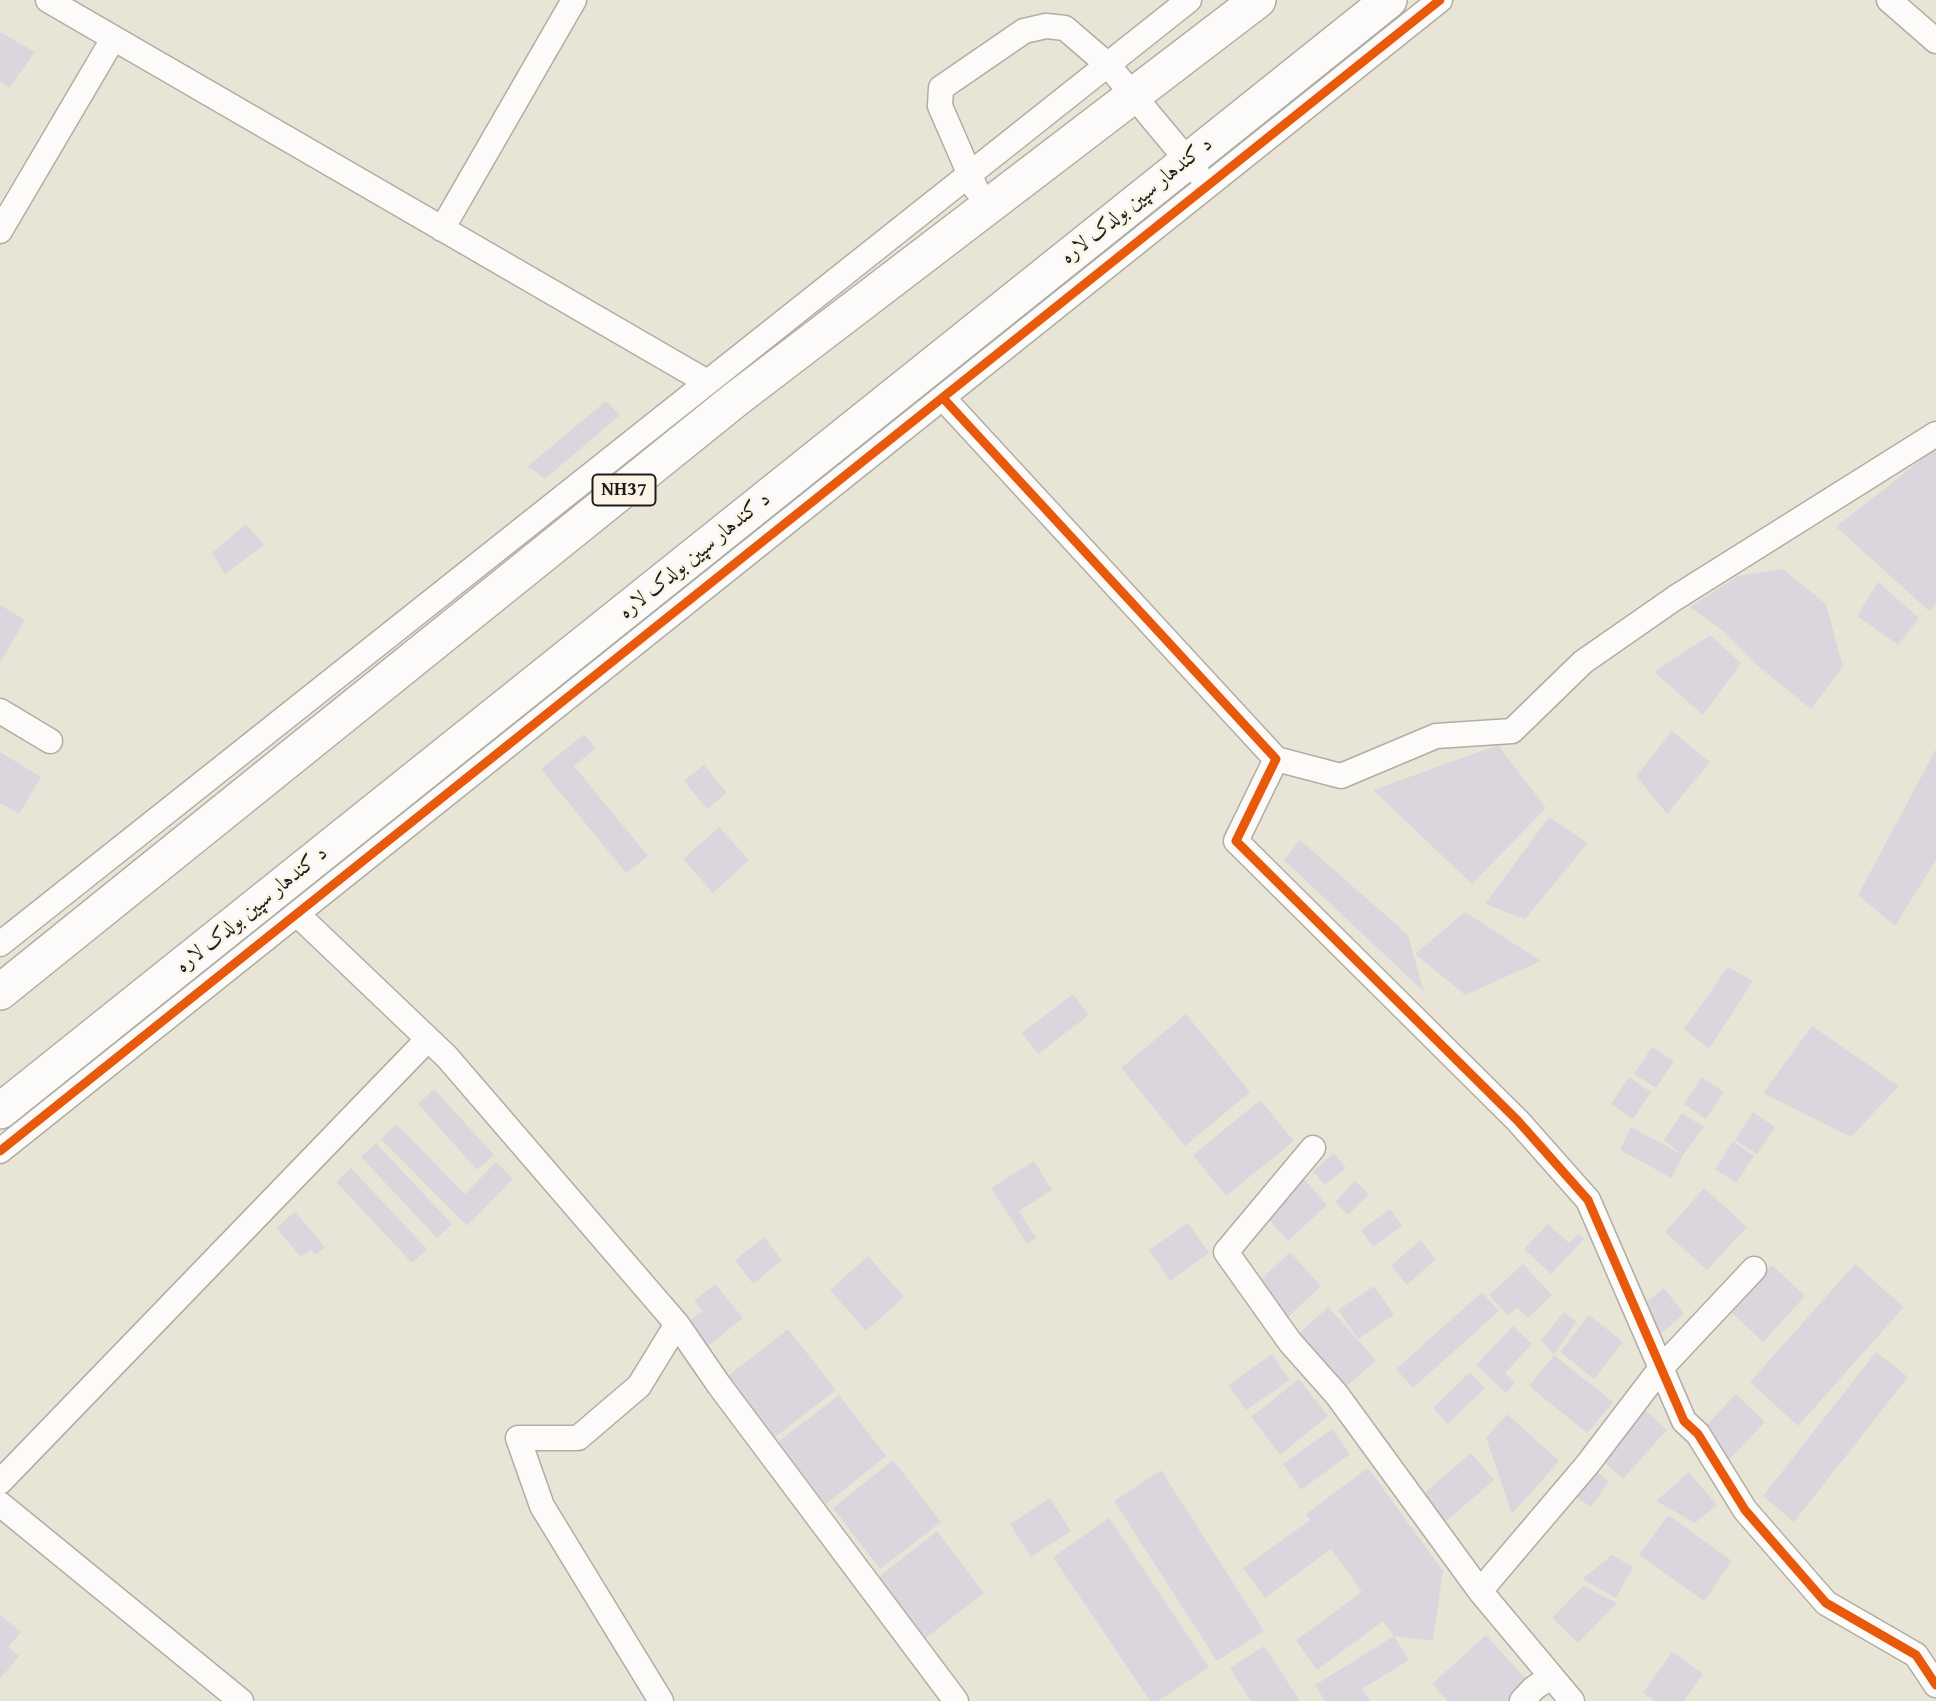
<!DOCTYPE html>
<meta charset="utf-8">
<style>
body{margin:0}
canvas{display:block;background:#e9e5d6}
</style>
<canvas width="1936" height="1701"></canvas>
<script>
const c = document.querySelector('canvas').getContext('2d');
c.lineJoin = 'round';
function paint(path, color) {
  c.fillStyle = color;
  c.fill(path, 'evenodd');
}
function toPath(rows) {
  const path = new Path2D();
  for (const r of rows) {
    path.moveTo(r[0], r[1]);
    for (let i = 2; i < r.length; i += 2) path.lineTo(r[i], r[i + 1]);
  }
  return path;
}
function trace(path, color, width, dash) {
  c.strokeStyle = color;
  c.lineWidth = width;
  c.lineCap = dash ? 'butt' : 'round';
  c.setLineDash(dash || []);
  c.stroke(path);
}
function write(font, color, halo, rows, align = 'center') {
  c.font = font + ' "Gentium Book Plus",Amiri,serif';
  c.lineWidth = 5;
  c.setLineDash([]);
  c.textBaseline = 'middle';
  c.strokeStyle = halo;
  c.fillStyle = color;
  for (const [text, x, y, turn = 0] of rows) {
    c.save();
    c.translate(x, y);
    c.rotate((+turn || 0) * Math.PI / 180);
    c.textAlign = isNaN(turn) ? turn : align;
    if (halo) c.strokeText(text, 0, 0);
    c.fillText(text, 0, 0);
    c.restore();
  }
}
paint(toPath([
 [0,32,35,52,9,88,0,82],
 [606,401,620,415,545,479,528,466],
 [1936,448,1936,604,1929,611,1836,527],
 [246,524,264,545,225,574,212,553],
 [1783,569,1826,604,1843,667,1811,709,1759,667,1723,631,1690,607,1738,576],
 [1878,582,1919,618,1898,645,1857,616],
 [0,605,25,620,0,663],
 [1710,635,1741,663,1703,715,1654,672],
 [1672,731,1710,762,1667,814,1636,776],
 [584,734,596,748,574,766,648,856,626,873,541,769],
 [1498,745,1546,808,1472,884,1373,790],
 [1936,749,1936,860,1895,926,1858,895],
 [0,752,41,777,19,814,0,803],
 [704,765,727,793,707,809,684,781],
 [1549,817,1588,843,1525,919,1485,904],
 [719,827,749,860,713,893,683,859],
 [1300,840,1408,935,1424,992,1284,860],
 [1465,912,1541,961,1465,995,1415,954],
 [1728,967,1753,981,1709,1049,1684,1029],
 [1073,994,1089,1015,1038,1054,1022,1033],
 [1186,1014,1250,1092,1185,1146,1121,1068],
 [1812,1026,1899,1086,1851,1137,1763,1093],
 [1652,1047,1674,1061,1656,1088,1634,1074],
 [1629,1077,1651,1092,1633,1119,1611,1104],
 [1702,1077,1724,1092,1706,1119,1684,1104],
 [434,1089,494,1155,477,1170,418,1104],
 [1260,1100,1294,1141,1226,1196,1193,1155],
 [1753,1112,1775,1127,1757,1154,1735,1140],
 [1682,1113,1704,1127,1683,1155,1664,1140],
 [396,1124,465,1194,496,1162,513,1179,467,1226,381,1139],
 [1631,1127,1683,1155,1671,1178,1620,1150],
 [1733,1141,1754,1156,1736,1183,1715,1169],
 [376,1143,452,1224,437,1238,361,1157],
 [1334,1153,1346,1168,1325,1185,1313,1171],
 [1034,1161,1052,1190,1019,1211,1036,1238,1027,1244,991,1188],
 [351,1168,427,1249,412,1263,336,1182],
 [1303,1178,1327,1205,1288,1241,1264,1214],
 [1355,1181,1369,1194,1348,1215,1335,1202],
 [1704,1188,1747,1227,1707,1270,1665,1232],
 [1390,1209,1402,1226,1373,1247,1361,1230],
 [295,1212,325,1247,316,1255,311,1249,301,1257,276,1228],
 [1188,1223,1209,1253,1170,1281,1149,1250],
 [1548,1224,1569,1243,1579,1233,1584,1239,1551,1274,1524,1249],
 [764,1237,782,1260,753,1284,735,1260],
 [1420,1240,1436,1259,1407,1285,1391,1266],
 [1290,1252,1321,1286,1287,1318,1256,1284],
 [868,1256,904,1297,866,1331,830,1290],
 [1523,1264,1552,1295,1528,1318,1517,1307,1508,1316,1489,1295],
 [1855,1264,1904,1307,1798,1426,1750,1382],
 [1772,1265,1805,1296,1763,1342,1730,1311],
 [715,1284,743,1318,708,1346,689,1322,702,1311,694,1301],
 [1374,1286,1394,1315,1358,1339,1338,1310],
 [1664,1288,1684,1314,1658,1336,1637,1309],
 [1482,1292,1499,1311,1413,1388,1396,1369],
 [1328,1307,1376,1360,1337,1395,1290,1342],
 [1564,1312,1576,1322,1554,1355,1613,1402,1587,1433,1529,1386,1554,1355,1541,1340],
 [1589,1315,1623,1342,1594,1379,1560,1352],
 [1513,1326,1532,1344,1505,1373,1515,1383,1506,1393,1476,1365],
 [788,1329,836,1390,775,1437,728,1376],
 [1876,1352,1908,1377,1794,1522,1763,1496],
 [1272,1354,1290,1380,1246,1410,1228,1385],
 [1470,1372,1485,1388,1448,1424,1433,1408],
 [1299,1379,1328,1416,1280,1455,1251,1417],
 [1736,1394,1765,1422,1727,1462,1698,1434],
 [839,1395,886,1456,826,1504,778,1442],
 [1643,1408,1667,1430,1623,1479,1598,1457],
 [1507,1414,1559,1461,1512,1514,1486,1438],
 [1332,1429,1350,1454,1301,1490,1283,1464],
 [1471,1453,1494,1480,1443,1524,1420,1497],
 [893,1460,941,1522,880,1569,833,1508],
 [1587,1465,1609,1481,1591,1507,1568,1491],
 [1368,1468,1443,1571,1433,1641,1394,1636,1383,1621,1317,1670,1296,1640,1362,1592,1331,1549,1265,1598,1243,1568,1310,1520,1306,1514],
 [1161,1470,1264,1631,1217,1661,1114,1501],
 [1689,1472,1717,1505,1695,1523,1656,1501],
 [1050,1498,1071,1531,1031,1557,1010,1524],
 [1668,1515,1732,1561,1704,1601,1639,1555],
 [1109,1518,1209,1667,1158,1701,1150,1701,1053,1557],
 [937,1531,984,1593,923,1640,876,1579],
 [1612,1555,1633,1567,1616,1598,1582,1579],
 [1583,1586,1617,1603,1578,1643,1552,1618],
 [0,1615,21,1632,8,1647,19,1656,0,1679],
 [1486,1635,1534,1688,1519,1701,1447,1701,1432,1684],
 [1394,1636,1409,1660,1362,1689,1370,1701,1325,1701,1315,1685],
 [1264,1646,1300,1701,1251,1701,1230,1668],
 [1672,1652,1703,1674,1684,1701,1654,1701,1643,1693]
]), '#dbd6de');
const minor = toPath([
 [48,0,707,382],
 [1889,0,1936,41],
 [976,189,940,106,941,88,1024,31,1046,26,1065,28,1108,65,1197,172],
 [442,229,574,0],
 [0,231,113,39],
 [943,398,1276,759,1236,841,1518,1121,1588,1200,1684,1421,1698,1434,1745,1510,1826,1603,1916,1655,1936,1685],
 [0,711,50,741],
 [1276,759,1341,776,1436,736,1512,731,1583,662,1675,598,1936,434],
 [297,914,447,1057,677,1324,719,1385,956,1701],
 [0,944,1189,0],
 [1313,1148,1226,1252,1290,1342,1337,1395,1480,1591,1587,1465,1661,1368,1754,1269],
 [0,1151,1440,0],
 [0,1482,428,1039],
 [0,1504,241,1701],
 [1480,1591,1572,1701],
 [661,1701,542,1506,518,1438,578,1438,639,1386,677,1324],
 [1522,1701,1534,1688,1551,1677]
]);
const highway = toPath([
 [0,992,736,399,1258,0],
 [0,1111,1389,0]
]);
trace(minor, '#afada4', 27);
trace(highway, '#afada4', 38);
trace(minor, '#fcfbf9', 24);
trace(highway, '#fcfbf9', 35);
trace(toPath([
 [943,398,1276,759,1236,841,1518,1121,1588,1200,1684,1421,1698,1434,1745,1510,1826,1603,1916,1655,1936,1685],
 [0,1151,1440,0]
]), '#e8590c', 9);
for (const [x, y, w] of [
 [624,490,63]
]) {
  const box = new Path2D();
  box.roundRect(x - w / 2, y - 15.5, w, 31, 5);
  c.fillStyle = '#fcf5e5';
  c.fill(box);
  trace(box, '#1c1c1c', 2);
}
write('bold 19px', '#1c1c1c', null, [
 ["NH37",624,490]
]);
write('21px', '#1c1c1c', '#fcf5e5', [
 ["د کندهار سپین بولدک لاره",1137,201,-39],
 ["د کندهار سپین بولدک لاره",695,556,-39],
 ["د کندهار سپین بولدک لاره",252,910,-39]
]);
</script>
